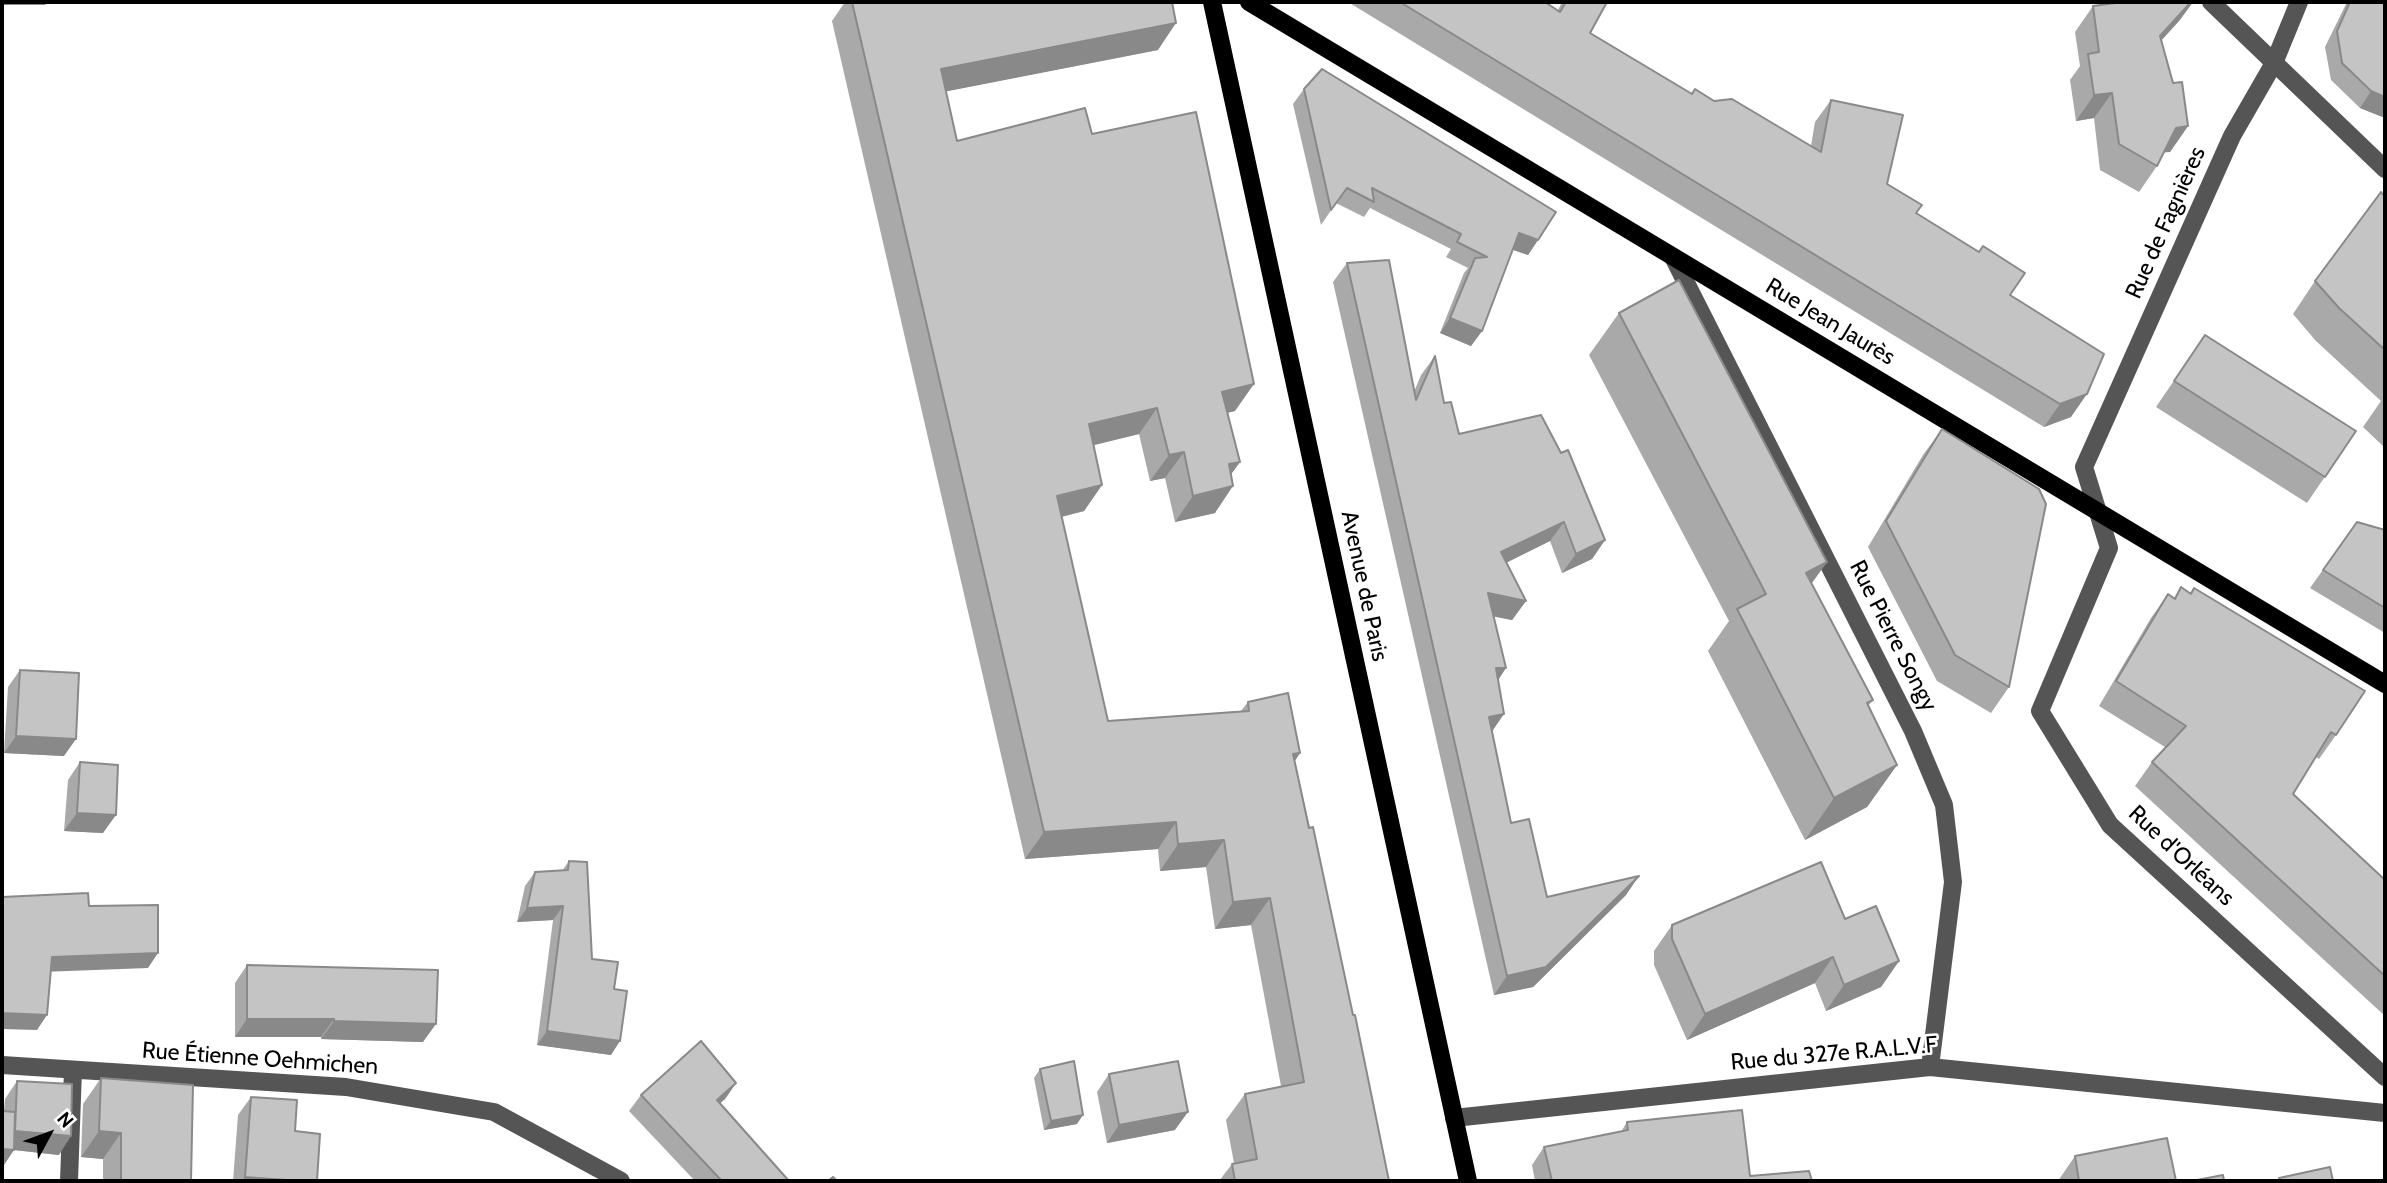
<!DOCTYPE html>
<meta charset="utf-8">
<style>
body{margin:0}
#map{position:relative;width:2387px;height:1183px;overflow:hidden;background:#fff;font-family:Cabin,sans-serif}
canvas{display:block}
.frame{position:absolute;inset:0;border:4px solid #000;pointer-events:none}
.north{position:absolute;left:14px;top:1099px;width:70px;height:70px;-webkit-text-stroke:5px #fff;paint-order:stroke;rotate:49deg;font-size:19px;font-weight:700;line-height:28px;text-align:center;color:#000}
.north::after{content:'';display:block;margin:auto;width:24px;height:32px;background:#000;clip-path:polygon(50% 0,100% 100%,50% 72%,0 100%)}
</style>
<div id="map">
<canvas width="2387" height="1183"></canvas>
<div class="frame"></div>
<div class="north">N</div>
</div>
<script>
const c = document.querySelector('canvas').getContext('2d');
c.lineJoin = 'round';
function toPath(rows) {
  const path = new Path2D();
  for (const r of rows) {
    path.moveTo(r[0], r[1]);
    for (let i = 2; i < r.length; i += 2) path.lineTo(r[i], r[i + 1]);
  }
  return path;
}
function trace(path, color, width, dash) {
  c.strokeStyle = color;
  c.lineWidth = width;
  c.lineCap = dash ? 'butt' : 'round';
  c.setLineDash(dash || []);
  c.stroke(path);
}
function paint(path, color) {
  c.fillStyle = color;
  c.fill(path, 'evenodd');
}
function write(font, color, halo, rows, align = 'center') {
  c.font = font + ' Cabin,sans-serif';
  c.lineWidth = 5;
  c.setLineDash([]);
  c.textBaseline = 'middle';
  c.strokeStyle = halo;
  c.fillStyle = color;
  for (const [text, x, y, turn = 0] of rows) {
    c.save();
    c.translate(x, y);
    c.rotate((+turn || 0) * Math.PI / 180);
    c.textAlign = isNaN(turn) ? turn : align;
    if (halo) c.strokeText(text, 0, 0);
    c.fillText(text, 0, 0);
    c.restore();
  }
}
trace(toPath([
 [2211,2,2385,169],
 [2299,2,2274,63,2232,136,2084,467,2109,548,2040,711,2110,825,2385,1077],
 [1673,257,1913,731,1944,805,1953,882,1930,1067],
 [2,1065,346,1087,494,1112,621,1181],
 [1454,1118,1930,1067,2385,1113],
 [69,1181,73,1070]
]), '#555', 18);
trace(toPath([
 [1212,2,1468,1181],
 [1249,2,2385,684]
]), '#000', 18);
paint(toPath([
 [845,2,1172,2,1158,50,946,91,957,141,1092,134,1235,411,1227,413,1240,462,1231,474,1215,513,1175,522,1165,478,1150,481,1139,434,1093,445,1102,485,1084,511,1062,517,1108,721,1241,711,1248,702,1300,753,1295,761,1389,1181,1219,1181,1232,1164,1234,1163,1226,1120,1245,1094,1281,1086,1251,925,1215,929,1206,867,1160,871,1158,849,1025,859,832,21],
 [1348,2,1545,2,1558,10,1562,2,1607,2,1590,33,1692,94,1714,101,1811,146,1815,122,1831,100,1887,184,1916,213,2010,295,2071,417,2044,427],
 [2123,2,2193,2,2179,21,2161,40,2173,83,2188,126,2170,152,2164,152,2157,166,2139,192,2100,170,2094,118,2076,121,2070,80,2080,66,2075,32,2093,6],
 [2347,2,2385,2,2385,118,2360,108,2331,80,2325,47],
 [1304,89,1538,240,1528,255,1513,250,1482,331,1471,346,1440,333,1464,273,1468,268,1446,257,1451,249,1370,208,1364,217,1336,203,1321,225,1293,104],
 [2385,197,2385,448,2363,427,2381,401,2316,341,2293,314,2315,281],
 [1347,263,1414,392,1421,375,1435,356,1444,403,1459,434,1605,540,1592,559,1562,573,1550,541,1506,563,1526,601,1512,620,1494,616,1498,680,1492,732,1511,823,1547,897,1626,895,1533,987,1494,995,1333,282],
 [1619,313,1827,562,1811,583,1873,700,1868,706,1897,765,1867,807,1805,840,1708,651,1729,621,1589,355],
 [2205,335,2356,431,2307,503,2156,407],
 [1942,429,2009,687,1991,713,1937,681,1868,547,1923,455],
 [2357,522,2385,530,2385,633,2310,588],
 [2181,587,2190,593,2194,588,2336,735,2319,759,2316,757,2293,794,2385,880,2385,1016,2135,786,2152,762,2165,747,2099,706,2151,618,2168,594,2174,598],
 [20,670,64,756,4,753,8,687],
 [80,762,103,833,64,831,68,780],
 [569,861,592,959,614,989,611,1055,537,1045,553,920,517,922,525,886,535,872,562,871],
 [1845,919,1899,961,1881,987,1826,1011,1815,983,1687,1040,1654,965,1654,951,1672,925],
 [247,965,423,1042,321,1039,321,1037,235,1037,235,983],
 [1040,1069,1077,1124,1044,1130,1034,1078],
 [1109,1074,1175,1130,1107,1143,1097,1092],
 [101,1078,191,1181,103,1181,103,1159,81,1157,83,1104],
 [17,1081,59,1155,14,1150,4,1111,5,1099],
 [736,1083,725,1099,720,1103,789,1181,695,1181,629,1111,641,1095],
 [251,1097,295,1131,317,1181,233,1181,238,1115],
 [1627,1122,1750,1176,1812,1181,1535,1181,1532,1165,1544,1147,1621,1132],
 [2075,1156,2176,1181,2058,1181]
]), '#a9a9a9');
paint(toPath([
 [2,2,48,2,45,5,2,5],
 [2191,2,2193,2,2179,21,2142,62,2160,36],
 [1176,23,1158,50,923,96,941,69],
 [2371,91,2385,97,2385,118,2360,108],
 [2112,93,2094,118,2076,121,2094,95],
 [2188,126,2170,152,2158,153,2176,128],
 [1519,233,1538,240,1528,255,1508,248],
 [1450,318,1482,331,1471,346,1440,333],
 [1254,384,1235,411,1203,418,1222,392],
 [2087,394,2071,417,2044,427,2060,404],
 [1157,408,1139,434,1070,451,1089,424],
 [1184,452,1165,478,1150,481,1169,455],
 [1240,462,1221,488,1229,464],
 [1102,485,1084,511,1039,522,1057,496],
 [1233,486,1215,513,1175,522,1193,496],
 [1564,522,1550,541,1487,572,1501,552],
 [1605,540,1592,559,1562,573,1576,554],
 [1827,562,1797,604,1806,573],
 [1488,593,1526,601,1512,620,1475,613],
 [1496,668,1506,668,1493,688],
 [1504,714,1491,733,1489,717],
 [16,736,76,739,64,756,4,753],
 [1300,753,1282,779,1293,754],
 [1897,765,1867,807,1805,840,1834,798],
 [77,813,116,815,103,833,64,831],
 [1176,822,1158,849,1025,859,1044,832],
 [1224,840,1206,867,1160,871,1178,844],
 [1639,876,1626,895,1533,987,1494,995,1507,976],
 [1270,898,1251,925,1215,929,1233,902],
 [563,906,553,920,517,922,527,908],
 [158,953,148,968,41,972,52,957],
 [1833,957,1815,983,1687,1040,1705,1014],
 [1899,961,1881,987,1826,1011,1844,985],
 [2,1013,47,1015,37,1030,2,1029],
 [247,1019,334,1019,321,1037,235,1037],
 [334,1021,436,1024,423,1042,321,1039],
 [547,1031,620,1041,611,1055,537,1045],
 [736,1083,725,1099,705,1116,717,1100],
 [1188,1112,1175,1130,1107,1143,1119,1125],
 [1083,1115,1077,1124,1044,1130,1051,1121],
 [15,1131,71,1136,59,1155,14,1150,2,1168,2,1149],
 [99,1131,121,1133,103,1159,81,1157],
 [245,1177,300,1181,242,1181]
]), '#898989');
const building = toPath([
 [852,2,1172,2,1176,23,941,69,957,141,1085,108,1092,134,1196,112,1254,384,1222,392,1240,462,1229,464,1233,486,1193,496,1184,452,1169,455,1157,408,1089,424,1102,485,1057,496,1108,721,1249,711,1248,702,1288,693,1300,753,1293,754,1309,828,1313,827,1353,1015,1355,1015,1389,1181,1235,1181,1232,1164,1257,1159,1245,1094,1304,1082,1270,898,1233,902,1224,840,1178,844,1176,822,1044,832,852,2],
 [1400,2,1545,2,1560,12,1566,2,1607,2,1590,33,1692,94,1695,89,1714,101,1732,99,1821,152,1831,100,1903,115,1887,184,1922,205,1916,213,1979,252,1983,246,2025,273,2010,295,2104,354,2087,394,2060,404,1400,2],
 [2123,2,2191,2,2160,36,2173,83,2182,82,2188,126,2176,128,2157,166,2119,144,2112,93,2094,95,2088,54,2099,52,2093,6,2123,2],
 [2350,2,2385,2,2385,97,2371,91,2342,63,2337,31,2350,2],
 [1322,69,1556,212,1538,240,1519,233,1482,331,1450,318,1475,258,1487,257,1457,242,1461,234,1372,188,1374,202,1347,188,1331,210,1304,89,1322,69],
 [2381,192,2385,197,2385,350,2339,308,2315,281,2381,192],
 [1389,260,1416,400,1435,356,1444,403,1451,402,1459,434,1541,415,1561,453,1568,450,1605,540,1576,554,1564,522,1501,552,1526,601,1488,593,1506,668,1496,668,1504,714,1489,717,1511,823,1529,819,1547,897,1639,876,1546,967,1507,976,1347,263,1389,260],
 [1679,280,1827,562,1806,573,1873,700,1867,703,1897,765,1834,798,1737,609,1766,594,1619,313,1679,280],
 [2205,335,2356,431,2325,477,2174,381,2205,335],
 [1942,429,2039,489,2046,504,2009,687,1955,655,1886,521,1942,429],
 [2357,522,2385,530,2385,608,2323,570,2357,522],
 [2181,587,2191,594,2194,588,2365,691,2336,735,2331,732,2293,794,2385,880,2385,976,2152,762,2186,726,2116,681,2168,594,2175,599,2181,587],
 [20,670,79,673,76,739,16,736,20,670],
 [80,762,118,765,116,815,77,813,80,762],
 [569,861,587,862,592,959,618,962,614,989,627,991,620,1041,547,1031,563,906,527,908,535,872,568,870,569,861],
 [1821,862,1845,919,1876,906,1899,961,1844,985,1833,957,1705,1014,1672,939,1672,925,1821,862],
 [88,893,89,906,158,905,158,953,52,957,47,1015,2,1013,2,897,88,893],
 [247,965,438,970,436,1024,334,1021,334,1019,247,1019,247,965],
 [701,1041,736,1083,717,1100,789,1181,719,1181,721,1180,641,1095,701,1041],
 [1074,1061,1083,1115,1051,1121,1040,1069,1074,1061],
 [1178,1061,1188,1112,1119,1125,1109,1074,1178,1061],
 [101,1078,193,1085,191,1181,121,1181,121,1133,99,1131,101,1078],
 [17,1081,72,1084,71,1136,15,1131,17,1081],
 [251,1097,297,1100,295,1131,320,1134,317,1181,300,1181,245,1177,251,1097],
 [1742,1110,1750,1176,1809,1171,1812,1181,1552,1181,1544,1147,1628,1130,1627,1122,1742,1110],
 [2,1111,15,1112,14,1150,2,1149,2,1111],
 [2167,1138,2176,1181,2079,1181,2075,1156,2167,1138],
 [2330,1167,2333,1181,2280,1181,2279,1178,2330,1167],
 [2223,1175,2224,1181,2192,1181,2223,1175],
 [833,1177,837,1181,828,1181,833,1177]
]);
paint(building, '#c4c4c4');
trace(building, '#898989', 2);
write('23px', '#000', '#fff', [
 ["Rue de Fagnières",2166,223,-66],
 ["Rue Jean Jaurès",1830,322,31],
 ["Avenue de Paris",1364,586,78],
 ["Rue Pierre Songy",1893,636,63],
 ["Rue d'Orléans",2181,856,43],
 ["Rue du 327e R.A.L.V.F",1834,1054,-5],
 ["Rue Étienne Oehmichen",260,1059,4]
]);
</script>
